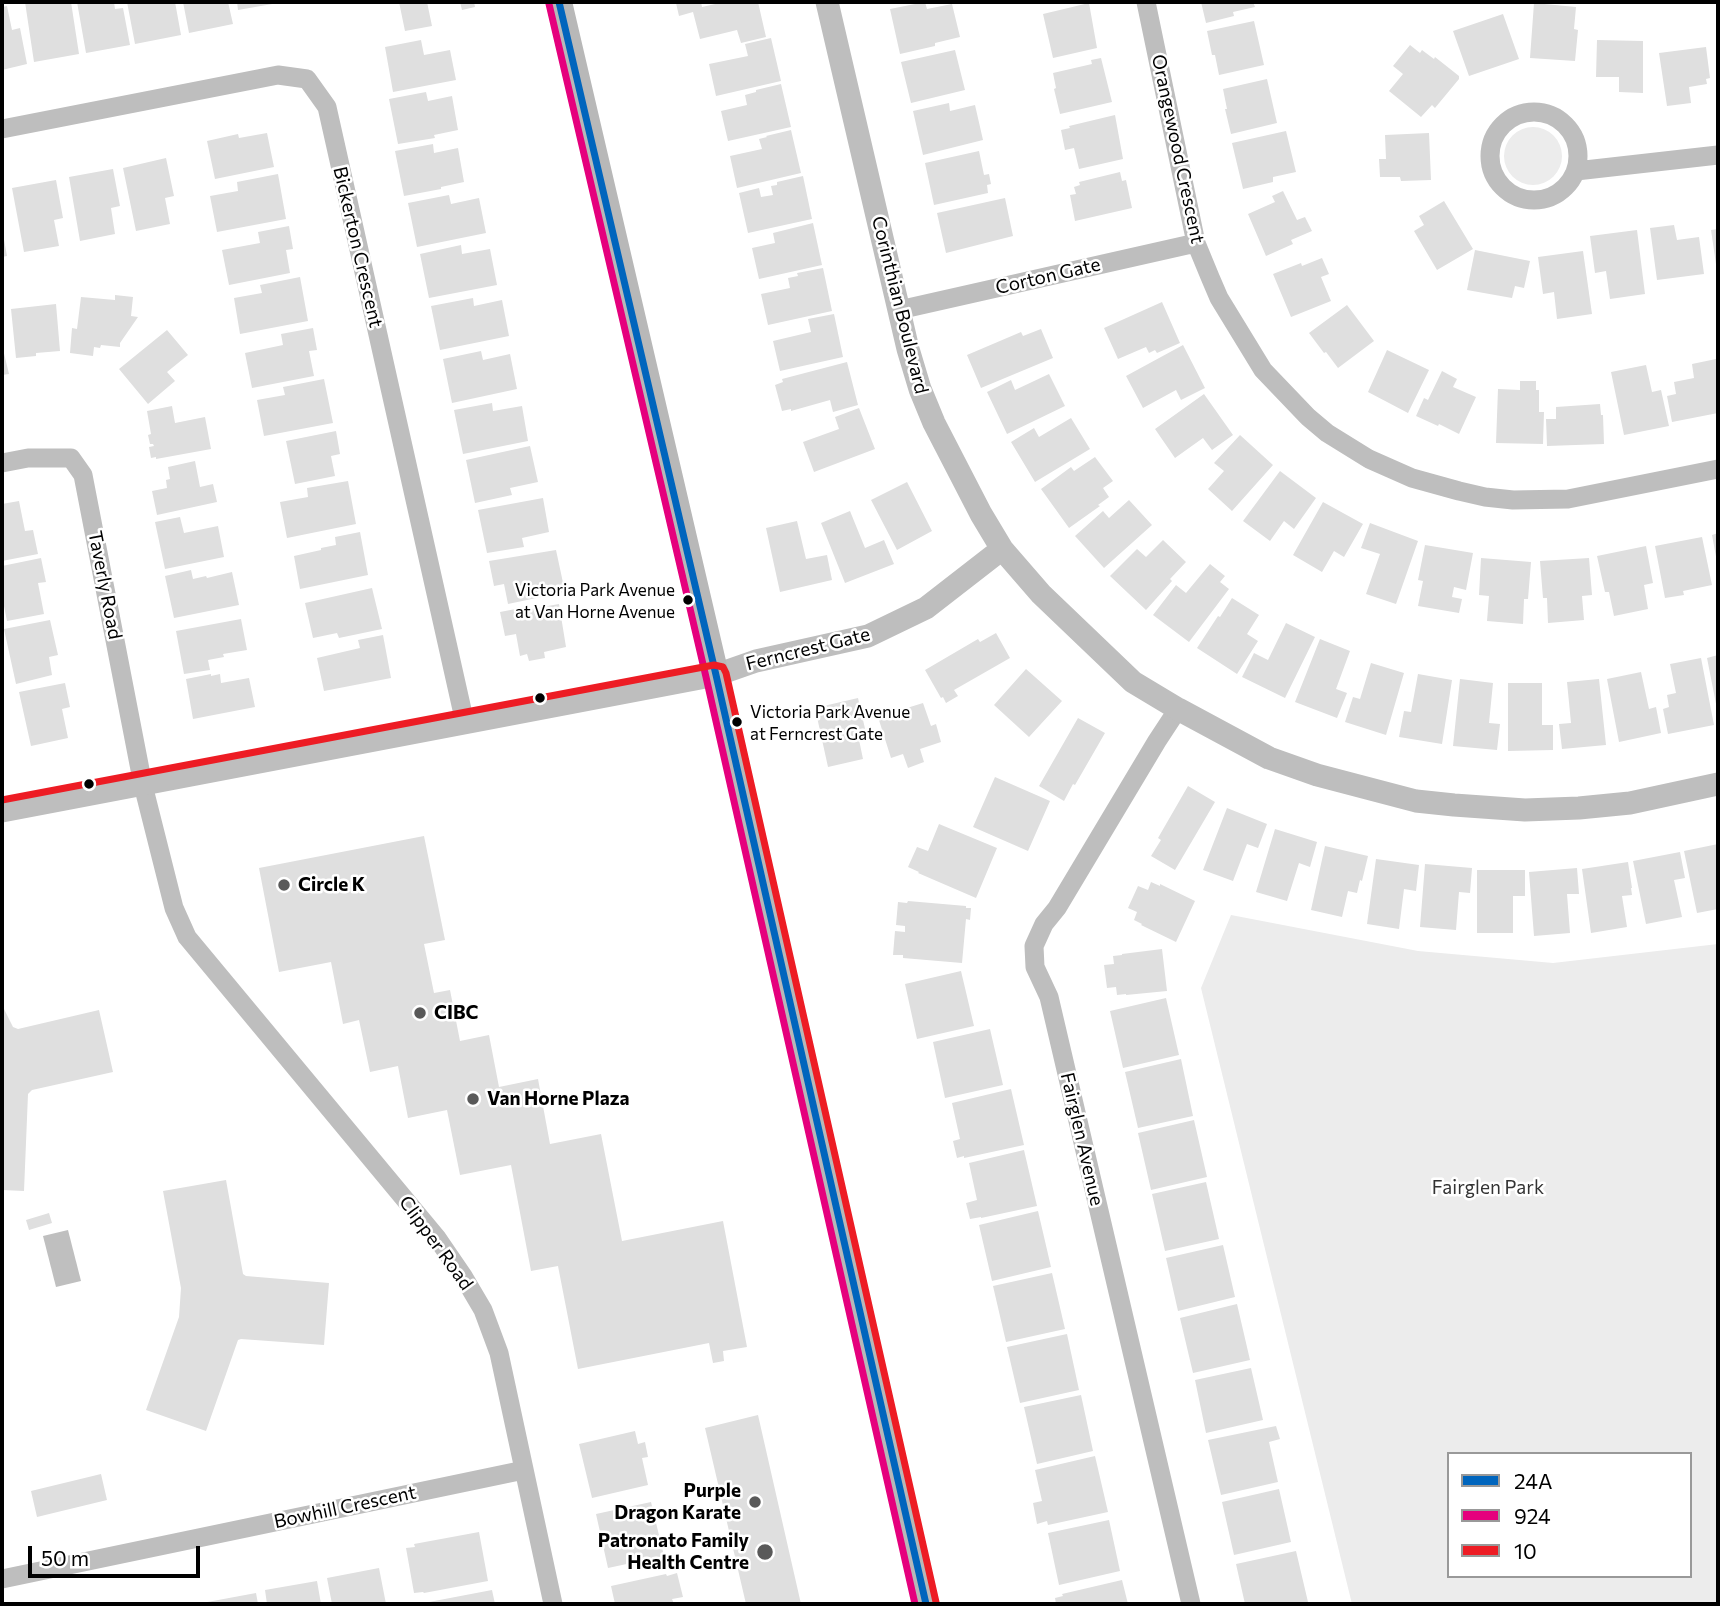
<!DOCTYPE html>
<style>
body{margin:0}
#map{position:relative;width:1720px;height:1606px;overflow:hidden;background:#fff;font-family:Commissioner,sans-serif}
canvas{display:block}
.frame{position:absolute;inset:0;border:4px solid #000;pointer-events:none}
.legend{position:absolute;left:1447px;top:1452px;width:245px;height:126px;box-sizing:border-box;background:#fff;border:2px solid #999;margin:0;padding:9px 12px;list-style:none;font-size:21px;color:#000}
.legend li{display:flex;align-items:center;gap:14px;height:35px}
.legend b{width:35px;border:2px solid #999}
.scale{position:absolute;left:28px;top:1546px;width:172px;height:32px;box-sizing:border-box;border:4px solid #000;border-top:0;padding-left:9px;font-size:21px;line-height:24px;white-space:nowrap;color:#000;-webkit-text-stroke:5px #fff;paint-order:stroke}
</style>
<div id="map">
<canvas width="1720" height="1606"></canvas>
<div class="frame"></div>
<ul class="legend">
<li><b style="height:9px;background:#0065bd"></b>24A</li>
<li><b style="height:9px;background:#e5007d"></b>924</li>
<li><b style="height:9px;background:#ed1c24"></b>10</li>
</ul>
<div class="scale">50 m</div>
</div>
<script>
const c = document.querySelector('canvas').getContext('2d');
c.lineJoin = 'round';
function paint(path, color) {
  c.fillStyle = color;
  c.fill(path, 'evenodd');
}
function toPath(rows) {
  const path = new Path2D();
  for (const r of rows) {
    if (r.length === 3) {
      path.moveTo(r[0] + r[2], r[1]);
      path.arc(r[0], r[1], r[2], 0, 2 * Math.PI);
      continue;
    }
    path.moveTo(r[0], r[1]);
    for (let i = 2; i < r.length; i += 2) path.lineTo(r[i], r[i + 1]);
  }
  return path;
}
function trace(path, color, width, dash) {
  c.strokeStyle = color;
  c.lineWidth = width;
  c.lineCap = dash ? 'butt' : 'round';
  c.setLineDash(dash || []);
  c.stroke(path);
}
function write(font, color, halo, rows, align = 'center') {
  c.font = font + ' Commissioner,sans-serif';
  c.lineWidth = 5;
  c.setLineDash([]);
  c.textBaseline = 'middle';
  c.strokeStyle = halo;
  c.fillStyle = color;
  for (const [text, x, y, turn = 0] of rows) {
    c.save();
    c.translate(x, y);
    c.rotate((+turn || 0) * Math.PI / 180);
    c.textAlign = isNaN(turn) ? turn : align;
    if (halo) c.strokeText(text, 0, 0);
    c.fillText(text, 0, 0);
    c.restore();
  }
}
paint(toPath([
 [1533,156,29],
 [1231,915,1418,951,1553,963,1718,944,1718,1604,1352,1604,1201,988],
 [1449,1454,1690,1454,1690,1576,1449,1576]
]), '#ececec');
paint(toPath([
 [68,1230,81,1281,56,1287,43,1236]
]), '#bfbfbf');
paint(toPath([
 [25,2,71,2,79,54,34,62],
 [77,2,114,2,115,9,123,8,130,45,86,53],
 [127,2,175,2,181,35,135,44],
 [183,2,228,2,233,24,189,33],
 [237,2,277,2,278,3,238,10],
 [399,2,427,2,432,26,405,31],
 [460,2,474,2,475,7,462,10],
 [688,2,701,2,702,7,724,2,758,2,766,37,741,43,737,30,700,39,693,12,679,16,676,3],
 [925,2,927,9,952,4,960,37,935,43,935,46,900,54,890,9],
 [1201,2,1253,2,1255,7,1233,12,1234,16,1206,23],
 [1089,3,1097,48,1053,58,1043,14],
 [1534,3,1576,7,1574,29,1578,30,1575,61,1530,58],
 [7,6,12,30,20,28,27,64,2,70,2,7],
 [1503,14,1519,59,1469,76,1453,31],
 [1254,21,1264,65,1219,75,1215,55,1212,55,1207,31],
 [771,38,781,81,716,96,709,64,748,56,745,44],
 [421,40,424,55,450,50,456,80,393,92,385,47],
 [1597,40,1643,41,1643,93,1619,92,1619,77,1596,77],
 [1410,45,1420,53,1422,50,1434,59,1435,57,1459,76,1459,79,1435,108,1432,105,1421,117,1389,91,1403,74,1393,66],
 [1706,47,1710,78,1706,79,1707,84,1689,87,1691,103,1667,106,1659,53],
 [955,50,965,90,911,103,901,62],
 [1101,58,1112,102,1060,114,1054,89,1056,88,1053,73,1092,64,1091,60],
 [1267,79,1277,123,1231,134,1225,109,1227,109,1223,89],
 [781,84,791,127,728,141,721,111,747,105,745,95,756,92,756,90],
 [426,92,428,101,452,96,458,130,434,135,435,138,398,144,389,99],
 [949,103,950,111,975,105,983,140,923,155,913,111],
 [1115,115,1123,159,1079,169,1074,148,1065,150,1061,130,1070,128,1069,126],
 [791,130,801,173,737,188,730,156,762,149,759,139,767,137,766,136],
 [1286,131,1296,172,1273,177,1273,182,1243,189,1232,143],
 [267,133,274,167,215,179,207,141,238,134,239,138],
 [1429,133,1431,180,1401,181,1400,177,1380,177,1379,159,1386,159,1385,135],
 [433,144,434,153,458,148,464,182,441,187,441,189,404,196,395,151],
 [979,151,984,175,989,174,991,184,987,185,988,193,934,205,925,163],
 [166,158,174,196,165,198,170,224,136,231,123,168],
 [113,169,120,206,111,208,115,234,80,241,69,177],
 [1120,172,1122,181,1126,180,1132,208,1075,221,1070,195,1076,194,1074,187,1080,185,1079,182],
 [278,174,286,219,217,232,210,196,238,191,237,182],
 [803,176,812,219,748,233,739,193,759,188,761,197,773,195,771,186,777,185,777,182],
 [56,180,63,218,54,220,59,246,24,252,12,188],
 [1283,191,1297,220,1305,217,1312,231,1291,240,1293,244,1266,256,1248,214,1275,202,1272,196],
 [449,195,451,204,479,198,486,233,417,247,408,203],
 [1005,198,1013,236,946,253,937,213],
 [1444,201,1473,249,1437,270,1414,231,1424,225,1419,216],
 [813,223,822,265,759,279,752,248,775,243,773,233],
 [1674,225,1677,240,1699,237,1704,274,1657,280,1650,228],
 [289,226,293,249,286,250,290,273,229,285,222,250,260,243,258,232],
 [1718,229,1718,271,1717,271,1711,230],
 [1637,230,1645,294,1610,299,1606,271,1595,273,1590,236],
 [2,234,3,234,7,256,2,257],
 [461,245,462,254,490,249,497,285,429,298,420,254],
 [1475,250,1530,261,1524,288,1515,286,1512,298,1467,290],
 [1583,251,1592,314,1557,319,1554,292,1543,294,1538,257],
 [1322,258,1329,274,1321,277,1331,301,1291,317,1273,274,1301,263,1302,266],
 [823,268,832,311,768,325,761,294,790,288,788,278,798,276,797,273],
 [300,277,308,321,240,334,234,298,262,293,260,285],
 [115,295,133,297,131,316,138,317,120,343,120,347,101,345,100,348,94,347,93,356,70,353,72,328,77,329,81,297,115,300],
 [473,298,474,306,502,300,509,336,440,350,431,306],
 [1162,302,1180,343,1157,353,1155,350,1149,353,1146,347,1118,359,1104,328],
 [56,304,60,351,36,353,36,356,16,358,11,309],
 [1347,305,1374,341,1338,368,1326,352,1324,353,1309,333],
 [834,314,843,357,780,371,773,341,811,332,808,319],
 [313,328,317,350,309,351,314,376,252,388,245,353,283,345,281,334],
 [1041,329,1053,358,981,388,967,355,1021,332,1023,336],
 [167,330,188,355,167,372,175,381,148,404,119,369],
 [2,345,9,374,2,375],
 [1183,345,1205,388,1181,400,1176,390,1143,408,1126,376],
 [1387,350,1429,370,1408,413,1368,392],
 [481,351,483,360,510,354,517,389,452,403,443,359],
 [1716,359,1718,372,1718,413,1672,422,1667,396,1676,394,1674,382,1694,378,1692,364],
 [847,362,858,405,833,412,830,400,791,411,791,409,782,411,775,385,783,382,782,379],
 [1646,365,1652,392,1661,390,1669,426,1624,435,1611,372],
 [1442,371,1457,379,1453,387,1476,397,1459,434,1439,424,1438,426,1416,416,1424,398,1428,400],
 [1049,374,1065,406,1007,434,987,392,1011,380,1015,390],
 [324,379,333,423,264,436,257,400,285,395,283,387],
 [1520,381,1536,381,1536,390,1539,390,1539,412,1544,412,1543,444,1496,443,1498,389,1520,390],
 [1204,394,1233,435,1212,450,1203,438,1175,458,1155,429],
 [492,403,493,411,522,406,528,441,463,454,454,410],
 [1600,404,1601,415,1603,415,1604,444,1547,446,1546,419,1556,419,1556,407],
 [172,406,175,423,205,417,211,449,156,459,156,457,151,458,149,447,154,446,153,444,150,444,148,435,151,434,147,411],
 [859,408,875,449,814,472,803,442,839,429,835,417],
 [1071,418,1090,449,1035,482,1011,442,1034,428,1039,437],
 [336,431,340,454,331,456,335,476,295,484,286,441],
 [1240,435,1273,465,1232,511,1208,489,1224,471,1214,463],
 [530,446,538,482,510,488,512,495,475,503,466,460],
 [1095,457,1113,481,1103,488,1109,497,1098,505,1100,506,1069,528,1041,489,1071,467,1074,471],
 [195,461,200,487,213,484,217,502,157,515,152,491,167,488,166,480,170,479,168,467],
 [1280,471,1316,498,1294,529,1284,521,1270,541,1243,521],
 [348,481,356,524,287,538,280,502,308,497,307,488],
 [907,482,932,531,897,550,871,500],
 [543,498,549,532,522,538,524,547,487,553,478,510],
 [1129,500,1152,525,1104,568,1075,536,1103,511,1109,518],
 [19,501,25,531,33,530,38,554,2,561,2,504],
 [1323,502,1363,524,1344,557,1334,551,1322,572,1293,555],
 [850,511,865,548,884,540,894,564,845,583,821,523],
 [180,517,184,533,218,526,224,557,165,569,155,522],
 [797,521,806,559,827,555,832,580,780,592,766,528],
 [1370,523,1418,541,1396,604,1366,594,1380,554,1361,548],
 [360,532,368,575,300,589,294,556,321,550,321,548,336,545,335,537],
 [1718,533,1718,562,1717,562,1712,535],
 [1702,537,1712,585,1683,591,1684,595,1665,598,1655,546],
 [1163,540,1186,562,1170,579,1172,581,1146,610,1110,576,1137,549,1146,557],
 [1425,545,1473,553,1466,590,1454,587,1452,597,1462,599,1459,613,1418,606,1423,581,1418,580],
 [1646,546,1653,583,1644,585,1648,609,1614,616,1609,592,1605,592,1597,556],
 [556,550,565,592,508,604,504,584,494,586,489,561],
 [41,558,46,582,38,583,44,614,7,621,2,596,2,566],
 [1481,558,1531,562,1528,599,1524,599,1523,624,1487,621,1489,596,1479,595],
 [1589,558,1592,595,1582,596,1584,620,1548,623,1547,598,1543,598,1540,561],
 [1210,564,1225,576,1220,582,1229,589,1189,642,1153,615,1176,585,1186,593],
 [191,570,193,579,206,576,207,578,232,572,239,605,174,618,165,576],
 [372,588,382,629,339,638,337,633,313,638,305,603],
 [1232,598,1259,615,1247,634,1258,641,1237,674,1197,648,1218,616,1220,617],
 [559,604,566,647,544,652,545,658,529,661,527,654,520,656,516,634,505,636,500,612,526,607,526,610],
 [241,619,247,650,223,654,224,657,208,660,210,670,184,674,176,631],
 [50,620,58,655,49,657,52,675,16,684,4,629],
 [1286,623,1315,637,1285,698,1242,677,1254,653,1268,660],
 [996,633,1010,658,954,690,958,696,946,703,943,697,941,698,925,670,978,639,980,642],
 [383,635,391,678,324,691,317,658,360,648,358,640],
 [1320,639,1350,651,1336,689,1347,693,1337,718,1295,702],
 [1718,655,1718,708,1717,709,1707,658],
 [1701,658,1714,725,1668,734,1663,709,1669,707,1667,695,1676,693,1670,664],
 [1371,663,1404,673,1386,735,1345,722,1353,697,1360,699],
 [1026,669,1062,701,1029,737,994,705],
 [1641,672,1649,709,1656,707,1661,733,1619,742,1607,679],
 [211,674,211,676,220,674,221,683,249,678,255,707,193,719,186,679],
 [1418,674,1452,680,1442,744,1399,737,1404,711,1411,712],
 [1460,679,1493,683,1489,723,1500,724,1497,750,1453,746],
 [1599,679,1606,745,1562,749,1559,724,1571,723,1567,682],
 [65,683,70,707,62,709,68,738,31,746,19,692],
 [1508,683,1542,683,1542,725,1553,725,1553,750,1508,751],
 [858,698,866,733,858,735,863,759,828,767,815,708],
 [923,703,931,726,936,724,941,742,920,749,924,762,908,768,903,754,891,758,878,717],
 [1078,718,1105,733,1075,785,1073,784,1064,801,1039,786],
 [995,777,1050,801,1028,851,973,827],
 [1188,786,1215,802,1175,870,1151,856,1161,840,1158,838],
 [1227,808,1267,824,1258,848,1247,844,1233,881,1203,870],
 [939,824,997,848,976,898,918,873,919,872,908,867,917,847,928,851],
 [1275,829,1317,842,1310,867,1299,863,1287,901,1256,892],
 [424,836,445,940,424,944,434,993,450,990,460,1041,489,1035,499,1087,538,1079,550,1144,601,1134,622,1241,723,1221,747,1347,723,1351,724,1361,713,1363,709,1343,578,1369,558,1266,531,1271,511,1165,460,1175,447,1110,408,1118,398,1066,370,1072,359,1020,343,1024,331,962,279,972,259,868],
 [1718,844,1718,909,1697,913,1684,851],
 [1325,846,1368,856,1362,881,1360,880,1357,893,1348,891,1342,917,1311,910],
 [1680,852,1685,878,1674,880,1682,917,1646,924,1633,861],
 [1376,859,1419,865,1416,891,1404,889,1399,929,1367,924],
 [1628,862,1632,888,1631,888,1632,895,1622,896,1627,927,1591,933,1582,869],
 [1425,864,1472,868,1470,893,1459,892,1456,930,1420,927],
 [1577,868,1579,894,1567,894,1570,933,1534,936,1529,872],
 [1477,870,1525,870,1525,896,1513,896,1513,933,1477,933],
 [1151,882,1160,886,1160,884,1195,901,1176,942,1141,925,1142,924,1134,920,1137,912,1128,908,1138,886,1148,890],
 [908,901,966,906,966,908,971,908,970,920,966,919,962,963,903,958,903,955,893,955,895,931,905,932,905,926,896,925,898,902,907,903],
 [1162,949,1167,991,1126,995,1126,994,1117,995,1116,987,1107,988,1104,965,1114,964,1113,956,1122,955,1122,954],
 [961,971,974,1026,917,1039,905,984],
 [1166,998,1179,1055,1123,1068,1110,1011],
 [2,1005,13,1027,18,1029,99,1010,113,1072,32,1090,28,1094,24,1191,2,1190],
 [990,1029,1003,1085,945,1098,933,1042],
 [1181,1059,1193,1116,1138,1128,1125,1072],
 [1011,1089,1024,1145,964,1158,964,1156,957,1158,953,1141,960,1139,952,1103],
 [1194,1120,1207,1177,1151,1190,1138,1133],
 [1024,1150,1037,1206,981,1218,981,1217,970,1219,966,1203,977,1200,969,1163],
 [226,1180,243,1274,246,1276,329,1283,324,1345,241,1339,238,1340,206,1431,146,1410,179,1317,181,1288,163,1191],
 [1206,1182,1219,1239,1165,1251,1152,1194],
 [1038,1211,1051,1267,992,1281,979,1225],
 [49,1213,52,1223,29,1230,26,1220],
 [1223,1245,1235,1297,1178,1311,1166,1258],
 [1052,1273,1065,1329,1006,1342,993,1286],
 [1237,1304,1250,1360,1193,1373,1180,1318],
 [1067,1334,1079,1390,1020,1403,1007,1347],
 [1251,1368,1263,1420,1206,1433,1195,1380],
 [1081,1395,1093,1451,1037,1464,1024,1407],
 [758,1415,801,1604,746,1604,705,1428],
 [1276,1426,1280,1439,1269,1442,1278,1482,1221,1495,1208,1440],
 [635,1431,638,1444,645,1442,648,1457,642,1458,648,1485,592,1498,579,1444],
 [1095,1456,1108,1512,1048,1525,1047,1521,1037,1524,1033,1503,1042,1501,1035,1470],
 [101,1474,107,1500,37,1517,31,1491],
 [1279,1489,1291,1542,1234,1555,1222,1502],
 [651,1502,664,1556,608,1568,596,1514],
 [1109,1520,1120,1571,1059,1585,1048,1533],
 [479,1532,488,1581,424,1593,423,1592,414,1593,406,1548,415,1547,414,1544],
 [1296,1551,1308,1602,1298,1604,1245,1604,1236,1564],
 [379,1568,386,1604,332,1604,327,1578],
 [677,1573,683,1597,672,1599,674,1604,615,1604,611,1586,666,1574,667,1576],
 [1122,1580,1128,1604,1056,1604,1055,1598,1063,1596,1062,1594],
 [317,1581,321,1604,267,1604,265,1590],
 [492,1590,495,1604,430,1604,429,1602],
 [256,1593,258,1604,202,1604,202,1603]
]), '#dfdfdf');
trace(toPath([
 [1146,2,1196,243,1210,277,1219,298,1263,370,1308,417,1327,433,1369,459,1412,478,1459,491,1485,497,1513,500,1568,499,1718,469],
 [1534,156,44],
 [2,129,278,75,307,79,327,107,465,723],
 [1576,171,1718,155],
 [899,310,1196,243],
 [2,463,28,458,71,458,83,475,143,785,174,908,187,937,437,1238,463,1276,483,1310,499,1353,553,1604],
 [1178,709,1157,741,1057,908,1044,924,1034,946,1035,967,1049,997,1191,1604],
 [2,1579,524,1470]
]), '#bebebe', 19);
trace(toPath([
 [827,2,908,349,920,389,934,423,981,514,1002,549,1041,594,1133,682,1178,709,1269,758,1317,775,1416,801,1454,805,1525,810,1579,808,1630,803,1718,784],
 [2,811,716,675,756,661,868,636,926,608,1002,549]
]), '#bebebe', 23);
trace(toPath([
 [559,2,716,675,926,1604]
]), '#b8b8b8', 26);
trace(toPath([
 [559,2,716,675,926,1604]
]), '#0065bd', 7);
trace(toPath([
 [549,4,706,677,915,1604]
]), '#e5007d', 7);
trace(toPath([
 [2,800,714,665,723,667,726,673,936,1602]
]), '#ed1c24', 7);
for (const [x, y, r, color] of [
 [688,600,6,"#000"],
 [540,698,6,"#000"],
 [737,722,6,"#000"],
 [89,784,6,"#000"],
 [284,885,7,"#595959"],
 [420,1013,7,"#595959"],
 [473,1099,7,"#595959"],
 [755,1502,7,"#595959"],
 [765,1552,9,"#595959"]
]) {
  const dot = new Path2D();
  dot.arc(x, y, r, 0, 2 * Math.PI);
  c.fillStyle = color;
  c.fill(dot);
  trace(dot, '#fff', 2.5);
}
write('17px', '#000', '#fff', [
 ["Victoria Park Avenue",675,590],
 ["at Van Horne Avenue",675,612],
 ["Victoria Park Avenue",750,712,"left"],
 ["at Ferncrest Gate",750,734,"left"]
], 'right');
write('19px', '#000', '#fff', [
 ["Orangewood Crescent",1178,149,78],
 ["Bickerton Crescent",358,247,77],
 ["Corton Gate",1048,276,-13],
 ["Corinthian Boulevard",900,305,76],
 ["Taverly Road",105,585,79],
 ["Ferncrest Gate",808,649,-14],
 ["Fairglen Avenue",1082,1139,77],
 ["Clipper Road",436,1243,54],
 ["Bowhill Crescent",345,1507,-12]
]);
write('bold 19px', '#000', '#fff', [
 ["Circle K",298,885],
 ["CIBC",434,1013],
 ["Van Horne Plaza",487,1099],
 ["Purple",741,1491,"right"],
 ["Dragon Karate",741,1513,"right"],
 ["Patronato Family",749,1541,"right"],
 ["Health Centre",749,1563,"right"]
], 'left');
write('19px', '#333', '#fff', [
 ["Fairglen Park",1488,1188]
]);
</script>
